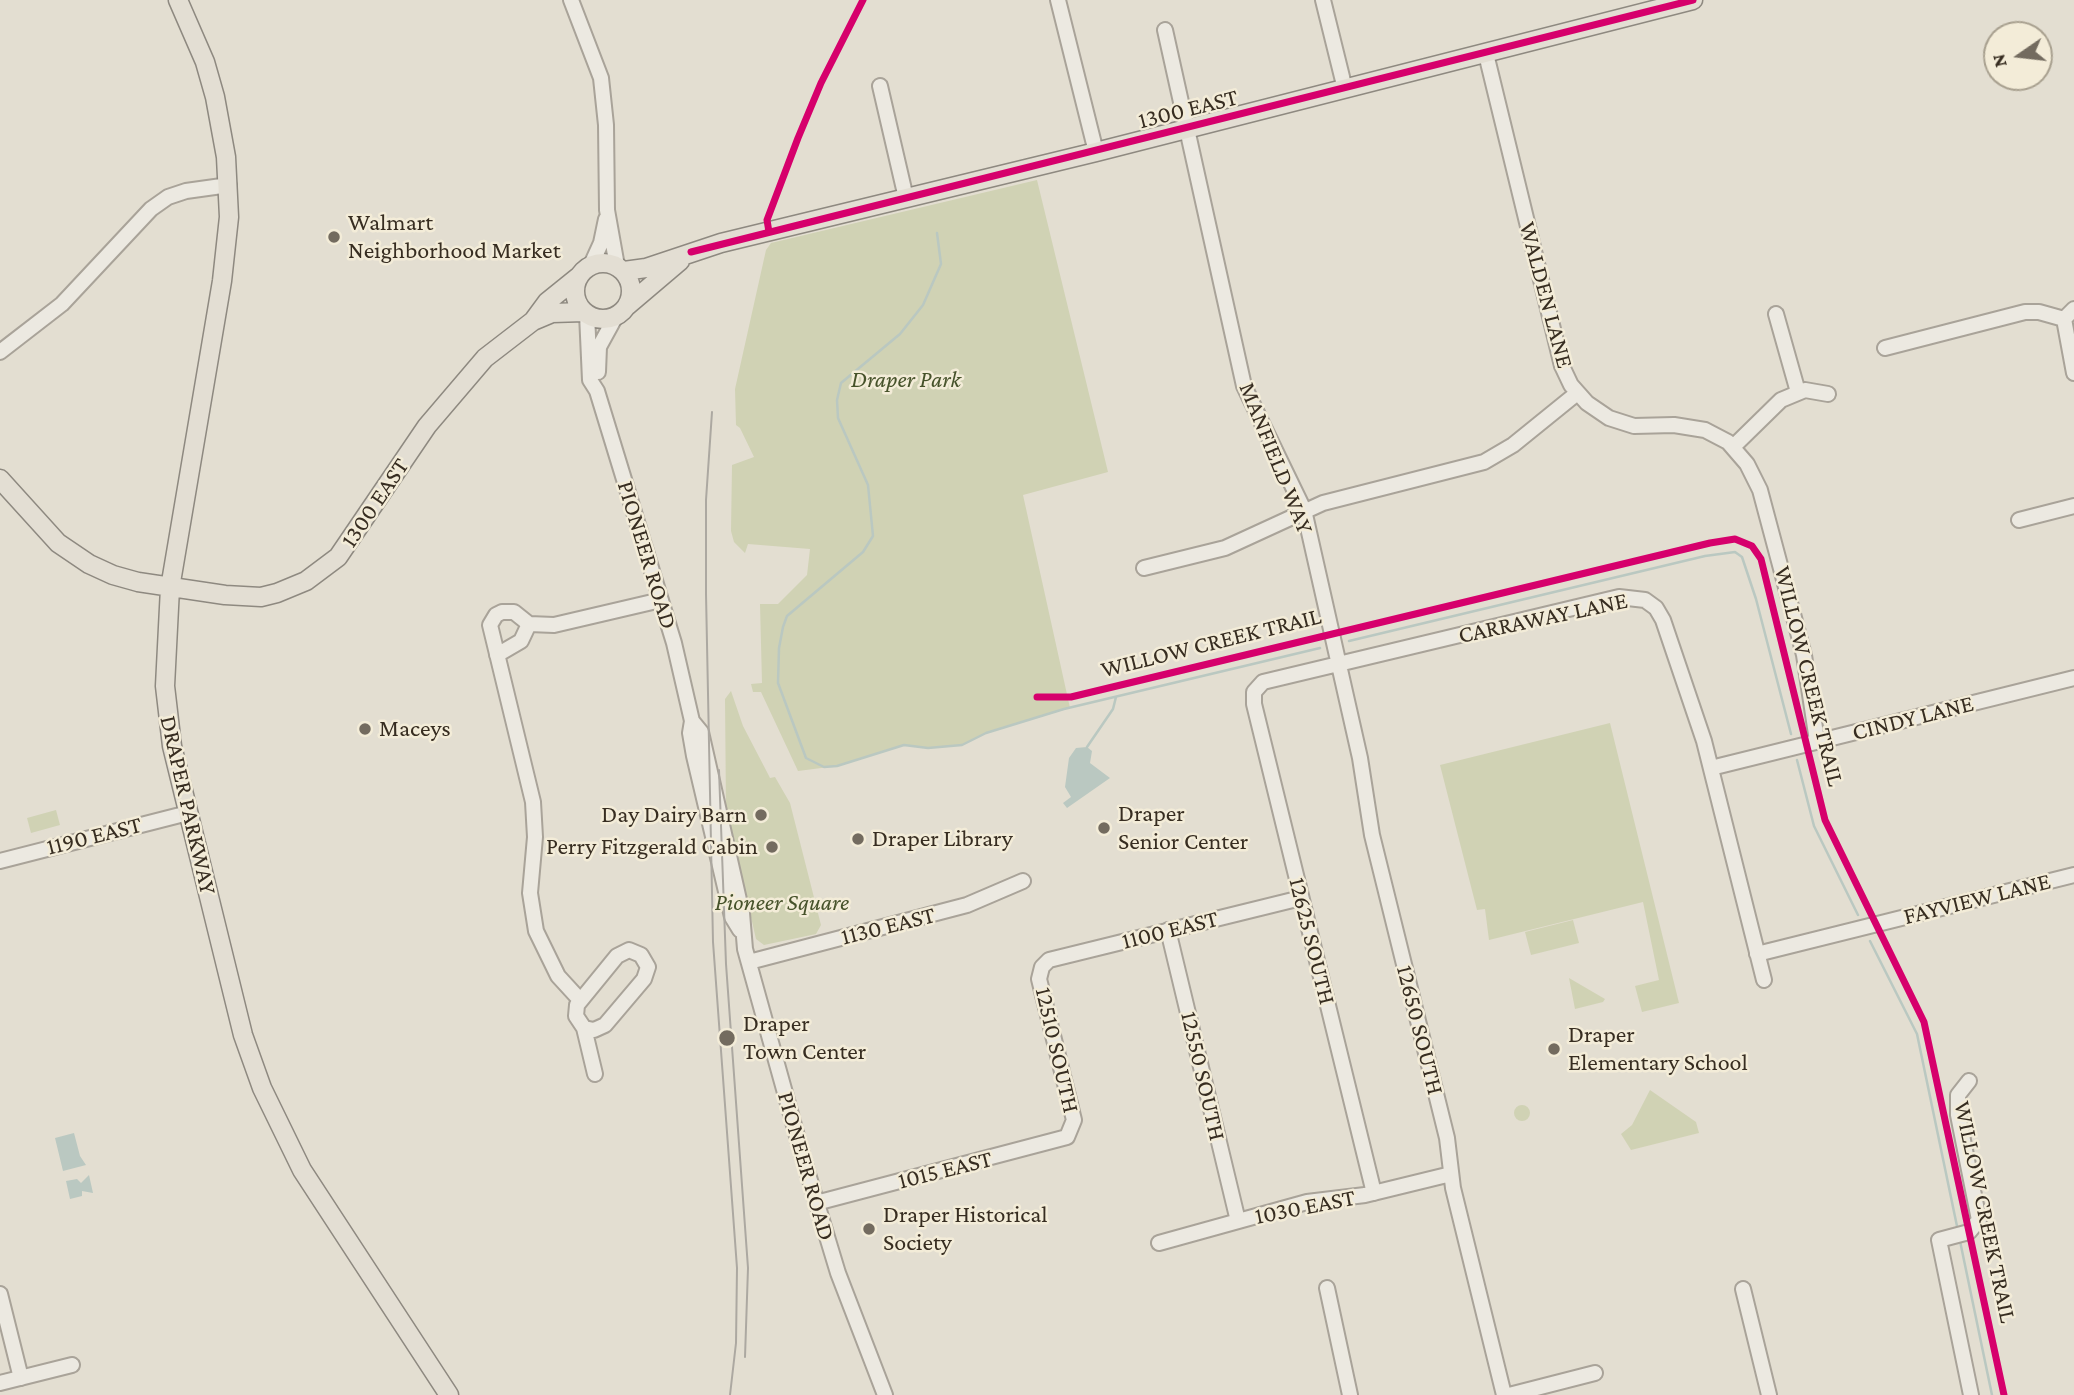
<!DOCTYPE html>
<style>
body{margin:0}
#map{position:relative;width:2074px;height:1395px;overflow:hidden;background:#e3ded1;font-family:"Crimson Pro",serif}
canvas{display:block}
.north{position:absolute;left:1983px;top:21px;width:70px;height:70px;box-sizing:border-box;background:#f3ecd8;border:2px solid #a8a08f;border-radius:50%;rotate:256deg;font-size:19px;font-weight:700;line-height:28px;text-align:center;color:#372d21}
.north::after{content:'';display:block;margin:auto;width:24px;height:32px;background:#736b5f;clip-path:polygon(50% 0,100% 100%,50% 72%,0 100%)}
</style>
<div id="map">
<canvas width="2074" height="1395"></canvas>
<div class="north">N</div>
</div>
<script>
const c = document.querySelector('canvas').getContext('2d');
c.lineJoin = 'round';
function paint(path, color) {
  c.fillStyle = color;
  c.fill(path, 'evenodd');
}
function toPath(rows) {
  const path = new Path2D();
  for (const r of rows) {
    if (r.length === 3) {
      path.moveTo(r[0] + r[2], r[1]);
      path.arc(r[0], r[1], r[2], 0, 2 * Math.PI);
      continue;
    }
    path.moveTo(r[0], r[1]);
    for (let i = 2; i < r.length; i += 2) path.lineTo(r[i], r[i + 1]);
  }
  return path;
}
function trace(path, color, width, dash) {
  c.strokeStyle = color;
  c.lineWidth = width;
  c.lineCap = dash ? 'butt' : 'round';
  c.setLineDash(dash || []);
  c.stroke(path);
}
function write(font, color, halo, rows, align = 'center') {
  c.font = font + ' "Crimson Pro",serif';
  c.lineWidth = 5;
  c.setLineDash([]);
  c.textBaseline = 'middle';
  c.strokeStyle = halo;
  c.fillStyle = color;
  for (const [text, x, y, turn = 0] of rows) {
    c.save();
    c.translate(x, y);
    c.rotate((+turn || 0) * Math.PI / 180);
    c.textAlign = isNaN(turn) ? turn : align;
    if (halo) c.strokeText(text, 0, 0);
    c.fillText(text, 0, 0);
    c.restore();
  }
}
paint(toPath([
 [1037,180,1108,472,1023,495,1070,708,986,733,962,745,928,748,904,745,837,766,798,771,761,692,753,692,751,684,762,683,760,604,778,604,807,575,810,549,748,544,745,553,734,542,731,531,732,465,754,457,740,428,736,425,735,389,766,250,771,243],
 [731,691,743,726,768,774,770,778,775,777,790,803,821,925,816,934,764,945,756,939,726,808,725,699],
 [1610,723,1679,1003,1642,1012,1635,986,1659,980,1643,902,1489,940,1485,909,1477,910,1440,765],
 [56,810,60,825,31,833,27,818],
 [1573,920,1579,943,1531,955,1525,932],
 [1569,978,1605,999,1603,1002,1575,1009],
 [1650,1090,1696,1122,1699,1133,1631,1150,1621,1134,1632,1125],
 [1522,1113,8]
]), '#d0d2b4');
paint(toPath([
 [1087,747,1092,751,1090,763,1110,778,1067,808,1063,803,1071,797,1065,787,1069,758,1076,748],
 [74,1133,80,1156,86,1165,63,1171,55,1138],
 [89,1175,93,1193,82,1191,82,1196,70,1199,66,1181,77,1179,81,1183]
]), '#bac8c1');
trace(toPath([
 [937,233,941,264,923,305,900,334,841,383,837,400,838,418,868,485,873,536,863,552,787,616,783,627,779,648,778,683,806,758,824,767,837,766,904,745,928,748,962,745,986,733,1064,709,1320,648],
 [1349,641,1705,556,1735,552,1742,557,1756,599,1791,734],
 [1087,747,1113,709,1116,697],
 [1797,760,1814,826,1858,915],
 [1870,941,1917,1034,1958,1231],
 [1960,1241,1992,1395]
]), '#bac8c1', 2.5);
const minor = toPath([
 [571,0,601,78,606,125,607,210,617,266],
 [1058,0,1096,152],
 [1323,0,1345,89],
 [1165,30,1244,386,1304,510,1360,758,1372,835,1447,1138,1453,1188,1504,1395],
 [1486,54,1562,366,1571,385,1587,403,1609,418,1634,426,1674,425,1705,430,1728,442,1747,464,1760,490,1804,655,1817,741],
 [880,86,906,198],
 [591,265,601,243,606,219],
 [587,314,590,380,597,391,674,643,692,721,690,733,694,756,732,917,740,930],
 [1776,314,1798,392],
 [2064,319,2074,373],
 [2064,319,2074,309],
 [1885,348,2025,312,2039,312,2064,319],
 [0,352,62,304,151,209,168,197,186,191,229,185],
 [598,372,599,347,616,316],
 [1733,447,1781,400,1805,390,1828,394],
 [2019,520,2074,506],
 [1144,568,1225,548,1323,503,1484,462,1513,445,1576,394],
 [497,655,521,641,529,624],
 [692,721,701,732,742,913,745,949,802,1154,838,1273,885,1395],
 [1711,768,2074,678],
 [0,861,188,813],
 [1168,930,1238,1221],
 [1757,954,2074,875],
 [749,962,967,905,1023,881],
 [580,1000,558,976,536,931,530,893,535,837,533,802,490,625,496,615,502,612,514,612,529,624,554,625,661,600],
 [584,1028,594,1030,605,1025,644,979,648,967,641,955,629,950,617,956,577,1005,576,1016,584,1028,595,1074],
 [1969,1081,1958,1095,1958,1115,1979,1220,1969,1232,1939,1240,1971,1395],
 [1374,1193,1254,704,1254,692,1263,682,1619,597,1645,600,1656,608,1663,620,1704,741,1764,980],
 [816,1203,1067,1137,1074,1120,1039,979,1042,967,1049,960,1301,898],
 [1159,1243,1307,1202,1365,1195,1451,1174],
 [1327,1288,1350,1395],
 [1743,1289,1769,1395],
 [0,1294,21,1378],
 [0,1383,72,1365],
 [1509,1395,1595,1373]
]);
const major = toPath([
 [178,0,205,62,215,97,226,157,229,217,222,281,170,588,165,686,172,746,243,1035,262,1088,302,1170,449,1395],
 [603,291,28],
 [624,271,646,268,721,243,1096,152,1693,0],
 [627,306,680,261],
 [533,321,547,302,578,277],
 [0,479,58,543,89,564,113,575,138,582,225,595,261,597,277,593,306,581,338,557,427,426,485,358,533,321,552,313,584,312]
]);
trace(minor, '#a9a399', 18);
trace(major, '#8e8980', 21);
trace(minor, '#ece9e1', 14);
trace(major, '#e3ded3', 18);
trace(toPath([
 [712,412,706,500,706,594,713,942,737,1268,736,1343,730,1395],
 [719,770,726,964,748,1268,745,1357]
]), '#aca8a1', 2);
trace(toPath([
 [769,232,767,220,798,138,821,83,863,0],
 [691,252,1693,0],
 [1037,697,1071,697,1710,543,1735,539,1752,546,1761,559,1825,820,1924,1022,2004,1395]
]), '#d6006c', 7);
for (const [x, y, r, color] of [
 [334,237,7,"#736b5f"],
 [365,729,7,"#736b5f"],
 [761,815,7,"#736b5f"],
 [1104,828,7,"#736b5f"],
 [858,839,7,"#736b5f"],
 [772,847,7,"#736b5f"],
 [727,1038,9,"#736b5f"],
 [1554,1049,7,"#736b5f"],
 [869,1229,7,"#736b5f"]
]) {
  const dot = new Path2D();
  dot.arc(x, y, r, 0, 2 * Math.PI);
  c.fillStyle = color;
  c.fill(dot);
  trace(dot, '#f3ecd8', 2.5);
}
write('24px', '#372d21', '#f3ecd8', [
 ["1300 EAST",1188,109,-14],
 ["WALDEN LANE",1546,295,75],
 ["MANFIELD WAY",1276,458,68],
 ["1300 EAST",375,503,-56],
 ["PIONEER ROAD",647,555,73],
 ["CARRAWAY LANE",1543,618,-12],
 ["WILLOW CREEK TRAIL",1211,643,-14],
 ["WILLOW CREEK TRAIL",1809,676,76],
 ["CINDY LANE",1913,718,-14],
 ["DRAPER PARKWAY",188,805,77],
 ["1190 EAST",94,836,-14],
 ["FAYVIEW LANE",1977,899,-14],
 ["1130 EAST",888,926,-14],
 ["1100 EAST",1170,930,-14],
 ["12625 SOUTH",1312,941,76],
 ["12650 SOUTH",1420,1030,76],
 ["12510 SOUTH",1057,1050,77],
 ["12550 SOUTH",1203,1076,77],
 ["PIONEER ROAD",806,1166,74],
 ["1015 EAST",945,1170,-14],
 ["1030 EAST",1305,1207,-11],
 ["WILLOW CREEK TRAIL",1985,1212,78]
]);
write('24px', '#372d21', '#f3ecd8', [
 ["Walmart",348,223],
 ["Neighborhood Market",348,251],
 ["Maceys",379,729],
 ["Draper",1118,814],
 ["Senior Center",1118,842],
 ["Day Dairy Barn",747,815,"right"],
 ["Draper Library",872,839],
 ["Perry Fitzgerald Cabin",758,847,"right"],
 ["Draper",743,1024],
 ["Town Center",743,1052],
 ["Draper",1568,1035],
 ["Elementary School",1568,1063],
 ["Draper Historical",883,1215],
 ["Society",883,1243]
], 'left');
write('italic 24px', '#46522a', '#f3ecd8', [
 ["Draper Park",906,380],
 ["Pioneer Square",782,903]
]);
</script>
